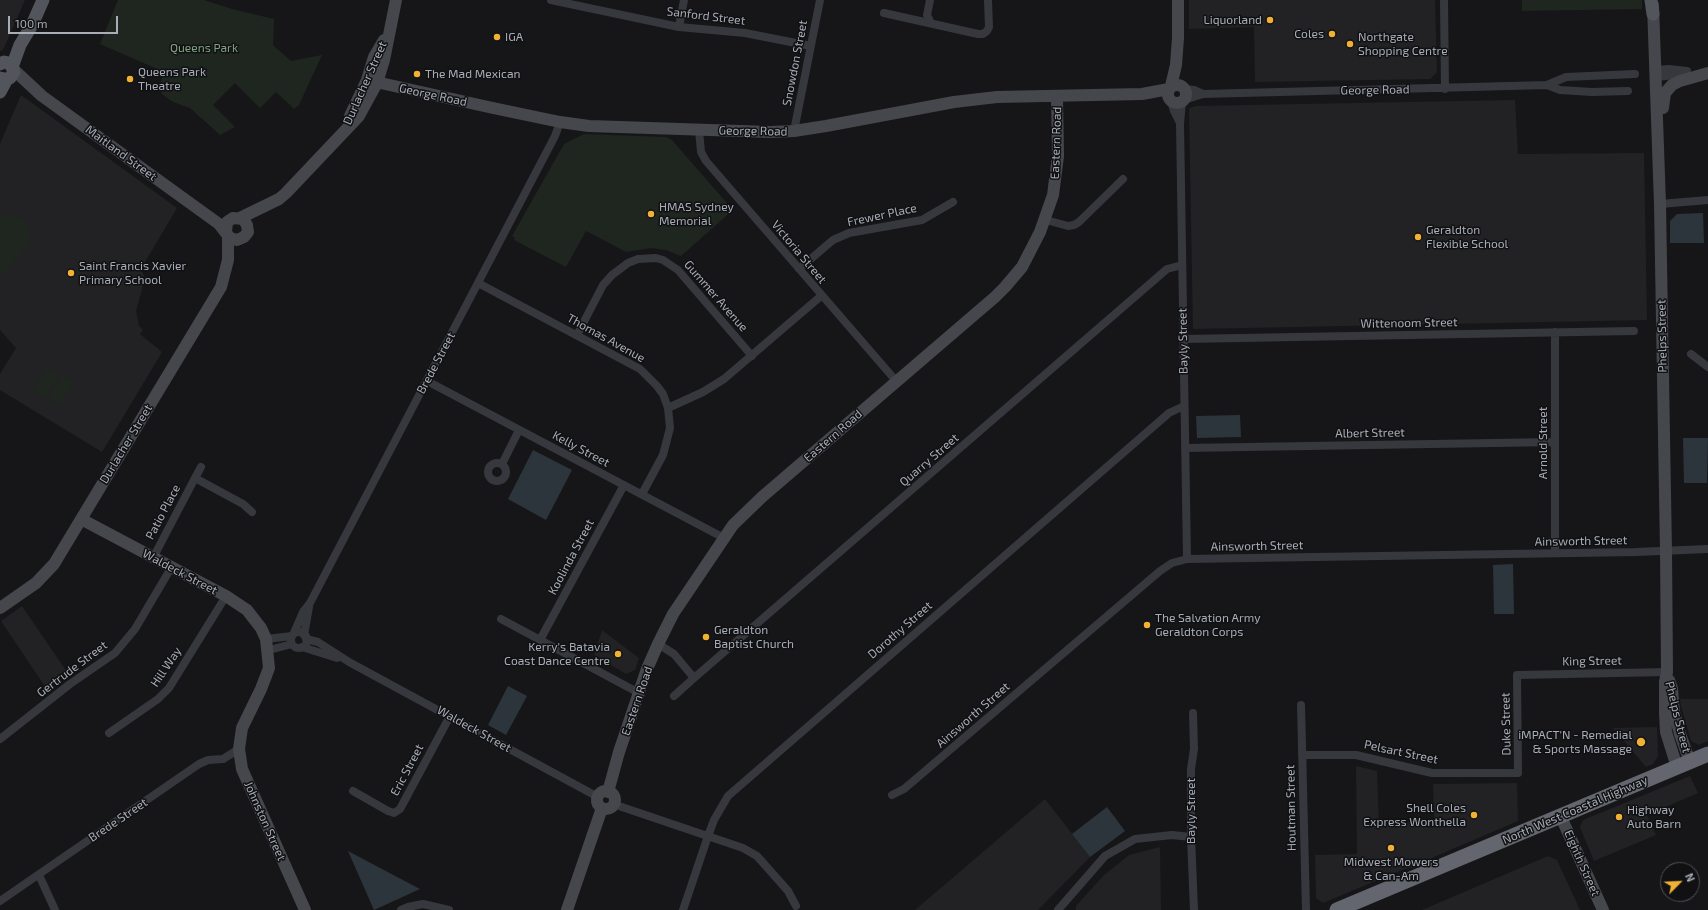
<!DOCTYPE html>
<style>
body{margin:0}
#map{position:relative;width:1708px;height:910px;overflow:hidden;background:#161618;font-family:"Exo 2",sans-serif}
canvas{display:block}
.north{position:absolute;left:1660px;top:862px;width:40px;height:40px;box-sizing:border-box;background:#111113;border:1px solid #4d4f55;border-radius:50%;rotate:66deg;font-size:11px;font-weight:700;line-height:16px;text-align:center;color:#a8adb8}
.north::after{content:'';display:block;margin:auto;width:14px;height:18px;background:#f2b134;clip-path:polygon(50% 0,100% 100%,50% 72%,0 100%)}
.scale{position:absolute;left:8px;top:16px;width:110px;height:18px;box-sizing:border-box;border:2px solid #a8adb8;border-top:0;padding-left:5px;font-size:12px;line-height:14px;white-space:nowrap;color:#a8adb8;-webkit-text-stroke:3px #111113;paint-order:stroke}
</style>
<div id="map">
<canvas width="1708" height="910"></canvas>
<div class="north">N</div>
<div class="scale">100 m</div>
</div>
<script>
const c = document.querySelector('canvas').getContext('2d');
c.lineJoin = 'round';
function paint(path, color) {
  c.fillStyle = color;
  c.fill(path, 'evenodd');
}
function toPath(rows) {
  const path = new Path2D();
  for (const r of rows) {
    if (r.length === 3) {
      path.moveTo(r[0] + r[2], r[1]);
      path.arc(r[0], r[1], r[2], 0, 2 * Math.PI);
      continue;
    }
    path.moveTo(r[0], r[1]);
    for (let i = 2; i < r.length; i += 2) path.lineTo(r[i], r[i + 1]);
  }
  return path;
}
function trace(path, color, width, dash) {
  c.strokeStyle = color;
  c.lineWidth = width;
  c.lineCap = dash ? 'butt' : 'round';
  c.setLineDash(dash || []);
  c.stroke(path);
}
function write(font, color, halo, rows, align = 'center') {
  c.font = font + ' "Exo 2",sans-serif';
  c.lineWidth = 3;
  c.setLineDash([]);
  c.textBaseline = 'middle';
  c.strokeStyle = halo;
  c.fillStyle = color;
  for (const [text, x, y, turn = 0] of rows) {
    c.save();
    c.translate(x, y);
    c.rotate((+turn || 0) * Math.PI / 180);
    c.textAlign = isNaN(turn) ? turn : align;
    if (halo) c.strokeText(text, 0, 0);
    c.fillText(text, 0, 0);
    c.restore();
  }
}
paint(toPath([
 [0,0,25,0,3,50,0,51],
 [1189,0,1435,0,1437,72,1430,79,1255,82,1254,27,1189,29],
 [21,95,177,208,141,269,145,278,136,311,139,326,143,330,140,334,162,352,102,452,0,390,0,374,16,348,0,330,0,144],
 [1515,100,1518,154,1644,153,1647,320,1193,329,1189,108,1196,106],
 [22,606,67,672,46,688,1,621],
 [602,630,639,658,635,670,626,674,594,655],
 [1679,699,1708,699,1708,741,1699,745,1691,741],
 [1657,727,1658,756,1653,764,1646,767,1613,728],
 [1356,766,1377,771,1379,825,1434,820,1433,784,1517,783,1518,821,1434,857,1421,866,1404,869,1323,903,1316,898,1315,855,1357,854],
 [1690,776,1698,793,1647,815,1656,835,1594,861,1580,827,1583,820],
 [1045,799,1090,857,1038,910,915,910],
 [1160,847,1161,910,1076,910,1076,906,1104,875,1129,855],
 [1548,856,1557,860,1580,910,1422,910]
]), '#222225');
paint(toPath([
 [118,0,204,0,232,9,274,19,273,45,291,61,322,55,299,105,294,109,276,92,260,108,235,83,213,105,235,127,220,135,190,108,173,102,162,94,159,87,164,72,100,44],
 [1522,0,1642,0,1642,9,1522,11],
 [584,134,666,137,672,140,733,210,681,256,666,250,651,248,626,252,586,231,566,267,514,240,515,238,512,236,564,144],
 [7,215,16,216,25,221,29,229,30,239,25,247,6,272,0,275,0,218],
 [46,368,59,375,45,398,33,391],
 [61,376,73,383,60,406,48,399]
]), '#1e261f');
paint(toPath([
 [1703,213,1704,243,1670,243,1670,221,1677,214],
 [1240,415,1241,437,1197,438,1196,416],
 [1683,438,1708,438,1707,483,1684,483],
 [533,450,572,470,546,520,508,499],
 [1513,564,1514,614,1494,614,1493,565],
 [508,686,527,696,506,735,488,725],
 [1107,807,1125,831,1090,857,1072,834],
 [348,851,420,889,374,910]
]), '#2c353c');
trace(toPath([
 [551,0,679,27,745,33,811,46],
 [930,0,927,15,931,23],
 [1444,0,1445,89],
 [884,13,978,34,983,34,987,31,989,27,988,0],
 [679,27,684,0],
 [1656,70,1669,69,1687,71],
 [1656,77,1687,74],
 [1547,85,1566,77,1635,74],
 [1185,89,1194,90,1203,94],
 [1184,100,1203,94,1547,85,1560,90,1592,92,1628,91],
 [1171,101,1174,111,1180,123],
 [1182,102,1180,123,1187,559],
 [699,130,701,152,706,161,897,382],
 [794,131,820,0],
 [1660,204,1708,200],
 [1046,220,1068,226,1074,225,1079,222,1123,179],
 [799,269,833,240,849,233,922,220,953,202],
 [478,283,640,369,657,386,663,394,668,408,670,428,663,455,642,494],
 [1555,332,1555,553],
 [577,335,603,285,612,275,628,263,638,259,656,258,663,260,678,270,752,356],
 [1183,339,1634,331],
 [1691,354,1708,367],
 [427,381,724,538],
 [668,408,703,392,724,379,821,296],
 [1185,448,1555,442],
 [497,472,9],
 [502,464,519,430],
 [195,478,201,467],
 [153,558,195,478,243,504,252,512],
 [501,619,639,693],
 [299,640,8],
 [293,635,303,612,310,603,555,136,560,122],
 [304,635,309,607],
 [266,639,292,636],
 [306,639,318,642,349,662,598,797],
 [540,640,624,485],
 [658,644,674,654,694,678,1167,269,1182,265],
 [302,647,337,658],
 [269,650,292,644],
 [674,696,694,678],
 [1301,705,1306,910],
 [1193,713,1194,749,1191,769,1191,837,1194,910],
 [109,733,158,699,169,688,226,596],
 [0,739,70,684,115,653,135,629,171,568],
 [1302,755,1356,755,1432,773,1518,773,1517,675,1667,672],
 [353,791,388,811,394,813,400,809,450,716],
 [892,795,904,789,1160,571,1172,563,1187,559,1636,552,1708,549],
 [613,804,743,848,757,856,788,891,796,906],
 [39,875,55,910],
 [0,901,199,764,208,760,223,759,239,749],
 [401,910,408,907,423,904,449,910],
 [683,910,708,836,714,820,728,796,1169,413,1184,406],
 [1058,910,1105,856,1135,839,1172,835,1191,837]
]), '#37383d', 8);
trace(toPath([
 [1653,5,1660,204,1666,551,1667,672,1665,682,1665,713,1666,732,1677,767],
 [13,69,42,96,219,224,230,238,237,240,244,237,248,232,247,225,243,219,233,218,227,222,226,232],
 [367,80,493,108,560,122,589,126,770,132,794,131,826,126,954,102,997,97,1142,94,1169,89],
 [1177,94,9],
 [1171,86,1176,65,1178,38,1178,0],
 [1663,108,1665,93,1672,85,1680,81,1708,73],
 [350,116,367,80,374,57,384,40],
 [240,218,279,199,286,193,359,116,377,83,384,60,396,0],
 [81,519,226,596,247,610,261,628,266,639,269,668,261,689,242,728,239,749,241,762,242,769,305,910],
 [0,608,36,583,54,564,221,287,228,260,228,236],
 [1669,680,1672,689,1674,712,1680,734,1690,762],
 [606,800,9],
 [608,792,619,752,647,669,658,644,673,614,733,525,762,497,995,297,1005,287,1022,267,1040,232,1053,195,1058,156,1057,96],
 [1561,817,1603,910],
 [567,910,602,808]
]), '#45474d', 12);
trace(toPath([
 [1651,0,1653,14],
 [0,64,4,62,9,63,12,67,14,72,10,78,5,79,0,78],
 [12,67,20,45,32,25,43,0],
 [0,92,7,79]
]), '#53555c', 13);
trace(toPath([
 [1337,910,1708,754]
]), '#63666e', 15);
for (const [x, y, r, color] of [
 [1270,20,4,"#f2b134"],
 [1332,34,4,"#f2b134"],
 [497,37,4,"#f2b134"],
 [1350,44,4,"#f2b134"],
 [417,74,4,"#f2b134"],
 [130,79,4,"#f2b134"],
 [651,214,4,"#f2b134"],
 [1418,237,4,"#f2b134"],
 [71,273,4,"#f2b134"],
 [1147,625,4,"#f2b134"],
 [706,637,4,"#f2b134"],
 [618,654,4,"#f2b134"],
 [1641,742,5,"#f2b134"],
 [1474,815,4,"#f2b134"],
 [1619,817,4,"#f2b134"],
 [1391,848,4,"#f2b134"]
]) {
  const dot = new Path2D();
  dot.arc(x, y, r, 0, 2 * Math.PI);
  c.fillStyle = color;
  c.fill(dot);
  trace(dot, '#111113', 1.5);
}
write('12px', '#a8adb8', '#111113', [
 ["Sanford Street",706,16,7],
 ["Snowdon Street",795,63,-79],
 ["Durlacher Street",365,83,-66],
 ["George Road",1375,90,-1],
 ["George Road",433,95,12],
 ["George Road",753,131,1],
 ["Eastern Road",1056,143,-88],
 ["Maitland Street",121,153,36],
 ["Frewer Place",882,215,-12],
 ["Victoria Street",799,252,50],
 ["Gummer Avenue",716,296,49],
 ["Wittenoom Street",1409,323,-1],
 ["Phelps Street",1662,336,-91],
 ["Thomas Avenue",606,338,29],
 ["Bayly Street",1183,341,-91],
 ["Brede Street",436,363,-62],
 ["Albert Street",1370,433,-1],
 ["Eastern Road",833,436,-41],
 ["Arnold Street",1543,443,-90],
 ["Durlacher Street",126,444,-59],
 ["Kelly Street",581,449,28],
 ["Quarry Street",929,460,-41],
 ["Patio Place",163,512,-62],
 ["Ainsworth Street",1581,541,-1],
 ["Ainsworth Street",1257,546,-1],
 ["Koolinda Street",571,557,-62],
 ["Waldeck Street",180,572,28],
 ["Dorothy Street",900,630,-41],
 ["King Street",1592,661,-1],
 ["Hill Way",166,667,-56],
 ["Gertrude Street",72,669,-37],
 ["Eastern Road",637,701,-71],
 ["Ainsworth Street",973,715,-41],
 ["Phelps Street",1678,717,76],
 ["Duke Street",1506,724,-91],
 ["Waldeck Street",474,729,29],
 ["Pelsart Street",1401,752,12],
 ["Eric Street",407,770,-62],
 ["Houtman Street",1291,808,-91],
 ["North West Coastal Highway",1575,810,-23],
 ["Bayly Street",1191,811,-90],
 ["Brede Street",118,820,-34],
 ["Johnston Street",265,821,66],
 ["Eighth Street",1582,863,66]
]);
write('12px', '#a8adb8', '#111113', [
 ["Liquorland",1262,20,"right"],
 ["Coles",1324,34,"right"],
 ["IGA",505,37],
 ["Northgate",1358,37],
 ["Shopping Centre",1358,51],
 ["Queens Park",138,72],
 ["Theatre",138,86],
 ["The Mad Mexican",425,74],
 ["HMAS Sydney",659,207],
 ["Memorial",659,221],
 ["Geraldton",1426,230],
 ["Flexible School",1426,244],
 ["Saint Francis Xavier",79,266],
 ["Primary School",79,280],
 ["The Salvation Army",1155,618],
 ["Geraldton Corps",1155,632],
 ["Geraldton",714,630],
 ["Baptist Church",714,644],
 ["Kerry's Batavia",610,647,"right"],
 ["Coast Dance Centre",610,661,"right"],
 ["iMPACT'N - Remedial",1632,735,"right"],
 ["& Sports Massage",1632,749,"right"],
 ["Shell Coles",1466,808,"right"],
 ["Express Wonthella",1466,822,"right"],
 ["Highway",1627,810],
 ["Auto Barn",1627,824],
 ["Midwest Mowers",1391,862,"center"],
 ["& Can-Am",1391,876,"center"]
], 'left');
write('12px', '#7fa381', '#111113', [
 ["Queens Park",204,48]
]);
</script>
